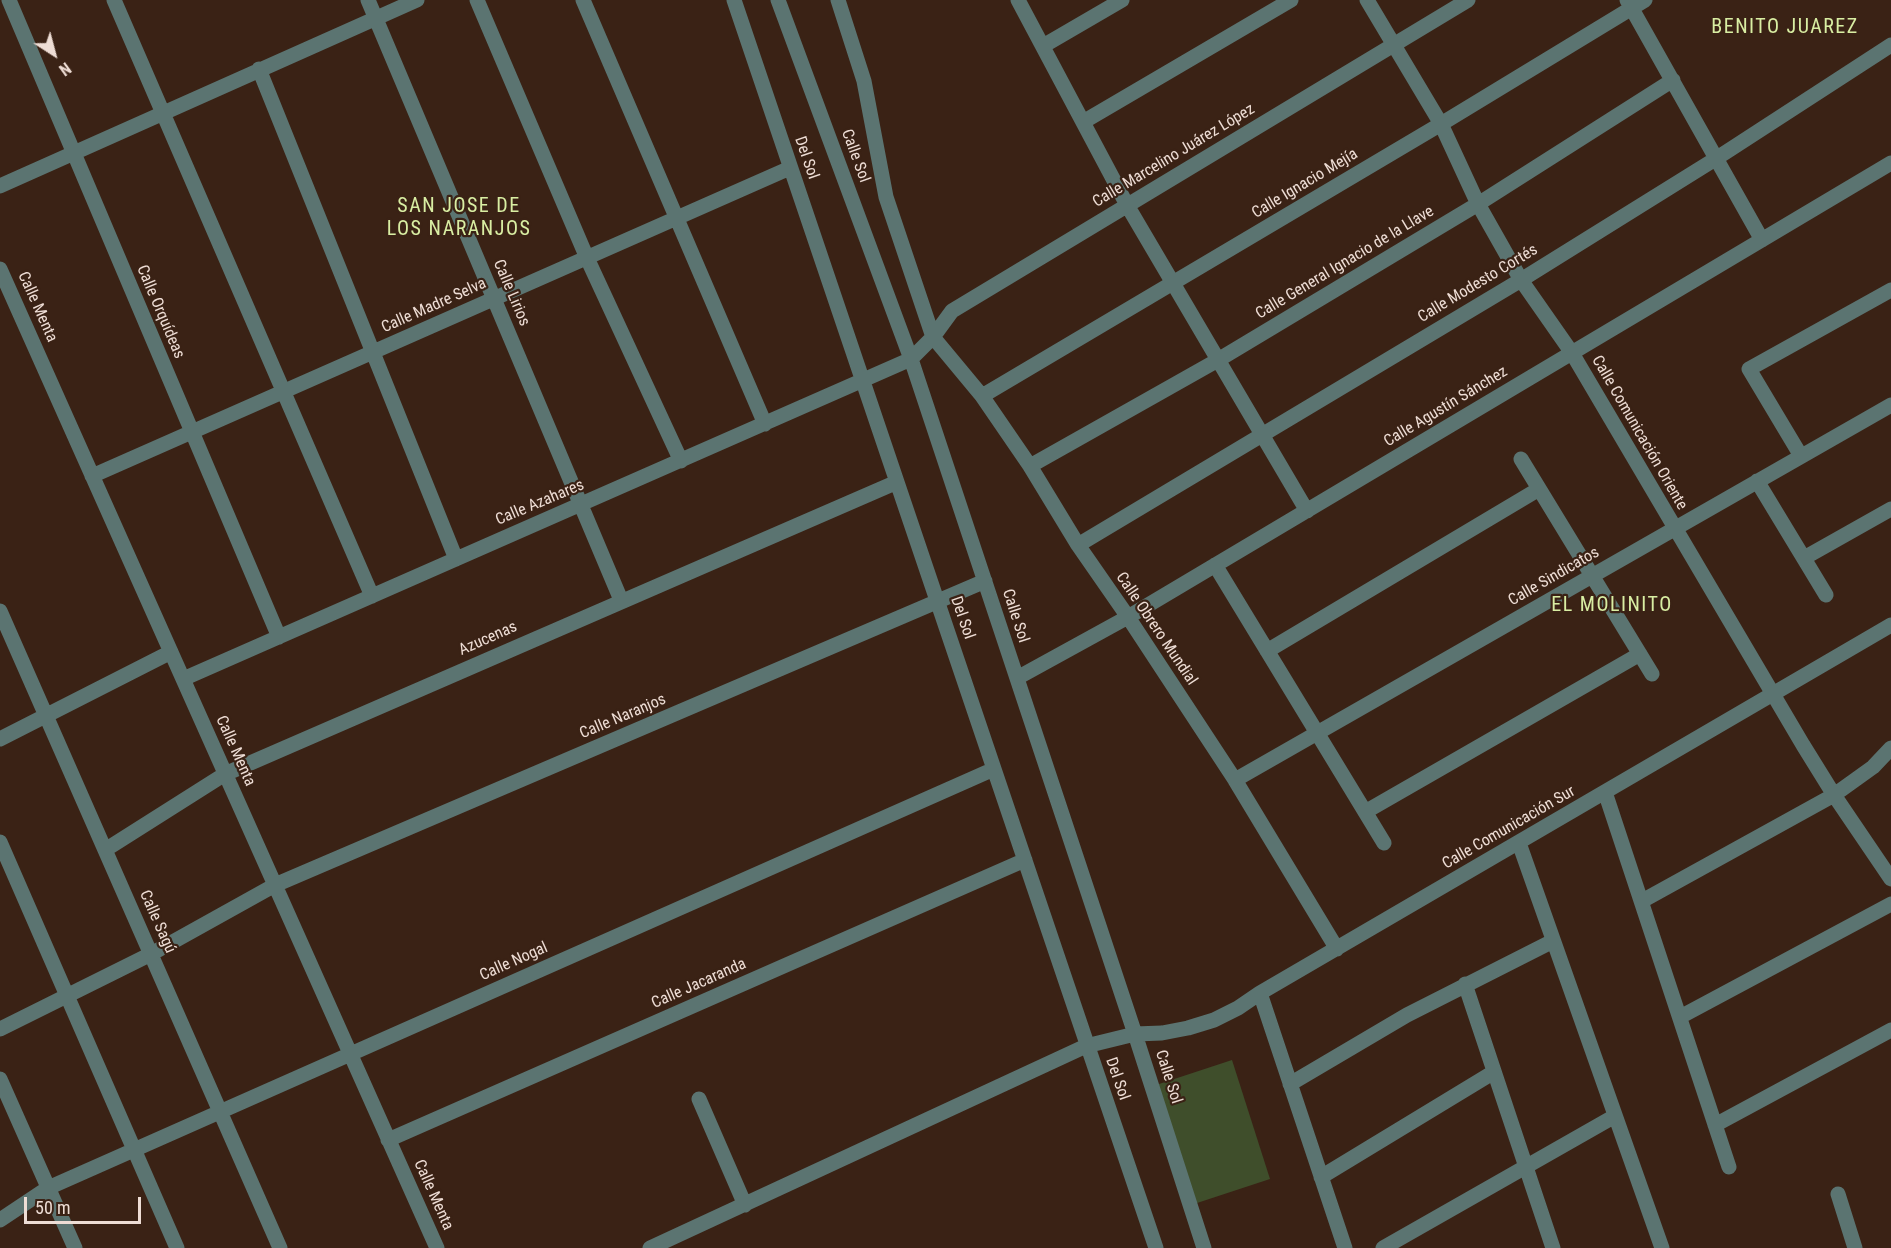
<!DOCTYPE html>
<meta charset="utf-8">
<style>
body{margin:0}
#map{position:relative;width:1891px;height:1248px;overflow:hidden;background:#3a2215;font-family:"Roboto Condensed",sans-serif}
canvas{display:block}
.north{position:absolute;left:24px;top:24px;width:60px;height:60px;-webkit-text-stroke:4px #3a2215;paint-order:stroke;rotate:144deg;font-size:16px;font-weight:700;line-height:24px;text-align:center;color:#eeddd5}
.north::after{content:'';display:block;margin:auto;width:21px;height:27px;background:#eeddd5;clip-path:polygon(50% 0,100% 100%,50% 72%,0 100%)}
.scale{position:absolute;left:24px;top:1197px;width:117px;height:27px;box-sizing:border-box;border:3px solid #eeddd5;border-top:0;padding-left:8px;font-size:18px;line-height:21px;white-space:nowrap;color:#eeddd5;-webkit-text-stroke:4px #3a2215;paint-order:stroke}
</style>
<div id="map">
<canvas width="1891" height="1248"></canvas>
<div class="north">N</div>
<div class="scale">50 m</div>
</div>
<script>
const c = document.querySelector('canvas').getContext('2d');
c.lineJoin = 'round';
function paint(path, color) {
  c.fillStyle = color;
  c.fill(path, 'evenodd');
}
function toPath(rows) {
  const path = new Path2D();
  for (const r of rows) {
    path.moveTo(r[0], r[1]);
    for (let i = 2; i < r.length; i += 2) path.lineTo(r[i], r[i + 1]);
  }
  return path;
}
function trace(path, color, width, dash) {
  c.strokeStyle = color;
  c.lineWidth = width;
  c.lineCap = dash ? 'butt' : 'round';
  c.setLineDash(dash || []);
  c.stroke(path);
}
function write(font, color, halo, rows, align = 'center') {
  c.font = font + ' "Roboto Condensed",sans-serif';
  c.lineWidth = 4.5;
  c.setLineDash([]);
  c.textBaseline = 'middle';
  c.strokeStyle = halo;
  c.fillStyle = color;
  for (const [text, x, y, turn = 0] of rows) {
    c.save();
    c.translate(x, y);
    c.rotate((+turn || 0) * Math.PI / 180);
    c.textAlign = isNaN(turn) ? turn : align;
    if (halo) c.strokeText(text, 0, 0);
    c.fillText(text, 0, 0);
    c.restore();
  }
}
paint(toPath([
 [1232,1060,1270,1179,1194,1204,1156,1085]
]), '#3f4e2b');
trace(toPath([
 [9,0,279,637],
 [114,0,372,596],
 [368,0,621,600],
 [477,0,587,258,681,461],
 [583,0,765,424],
 [734,0,1156,1248],
 [778,0,911,359,1135,1034,1204,1248],
 [838,0,864,81,886,197,933,337,982,396,1030,466,1078,545,1128,617,1235,780,1337,949],
 [1018,0,1127,205,1307,511],
 [1367,0,1441,124,1478,204,1521,280,1572,353,1803,745,1834,795,1891,879],
 [1627,0,1762,240],
 [1043,46,1122,0],
 [259,69,456,559],
 [1083,122,1291,0],
 [0,186,417,0],
 [0,269,437,1248],
 [982,396,1441,124,1645,0],
 [1801,456,1749,369,1891,290],
 [1521,459,1652,674],
 [1030,466,1218,360,1478,204,1673,80],
 [92,476,790,168],
 [1757,481,1826,595],
 [1078,545,1521,280,1717,158,1891,45],
 [1804,558,1891,509],
 [1215,565,1384,843],
 [0,611,280,1248],
 [1267,651,1539,489],
 [1017,678,1128,617,1891,163],
 [183,679,911,359,933,337,952,311,1468,0],
 [0,739,171,652],
 [1235,780,1891,405],
 [1605,792,1729,1167],
 [1365,812,1640,654],
 [0,842,177,1248],
 [1519,843,1662,1248],
 [105,850,225,774,897,482],
 [1642,901,1834,795,1873,767,1891,748],
 [1465,984,1553,1248],
 [1260,993,1345,1248],
 [1680,1017,1891,904],
 [0,1029,151,954,275,885,985,581],
 [0,1079,75,1248],
 [1290,1084,1407,1015,1553,941],
 [699,1099,745,1205],
 [1715,1125,1891,1030],
 [388,1140,1025,860],
 [1321,1177,1494,1072],
 [1838,1194,1855,1248],
 [0,1220,48,1188,994,769],
 [650,1248,1086,1046,1135,1034,1162,1033,1188,1028,1214,1020,1238,1008,1260,993,1891,625],
 [1383,1248,1615,1116]
]), '#5b7471', 15);
write('16px', '#eeddd5', '#3a2215', [
 ["Calle Sol",855,156,70],
 ["Calle Marcelino Juárez López",1174,156,-31],
 ["Del Sol",806,158,71],
 ["Calle Ignacio Mejía",1305,184,-31],
 ["Calle General Ignacio de la Llave",1345,263,-31],
 ["Calle Modesto Cortés",1478,284,-31],
 ["Calle Lirios",511,293,67],
 ["Calle Madre Selva",434,306,-24],
 ["Calle Menta",37,307,66],
 ["Calle Orquídeas",160,312,67],
 ["Calle Agustín Sánchez",1446,407,-31],
 ["Calle Comunicación Oriente",1639,433,60],
 ["Calle Azahares",540,503,-23],
 ["Calle Sindicatos",1554,577,-30],
 ["Calle Sol",1015,616,72],
 ["Del Sol",962,618,71],
 ["Calle Obrero Mundial",1156,629,56],
 ["Azucenas",488,639,-24],
 ["Calle Naranjos",623,717,-23],
 ["Calle Menta",235,751,66],
 ["Calle Comunicación Sur",1509,828,-30],
 ["Calle Sagú",157,922,66],
 ["Calle Nogal",514,962,-24],
 ["Calle Jacaranda",699,984,-24],
 ["Calle Sol",1168,1077,72],
 ["Del Sol",1117,1079,71],
 ["Calle Menta",433,1195,66]
]);
c.letterSpacing = '1.5px';
write('20px', '#d9eea3', '#3a2215', [
 ["BENITO JUAREZ",1785,28],
 ["SAN JOSE DE",459,207],
 ["LOS NARANJOS",459,230],
 ["EL MOLINITO",1612,606]
]);
c.letterSpacing = '0px';
</script>
